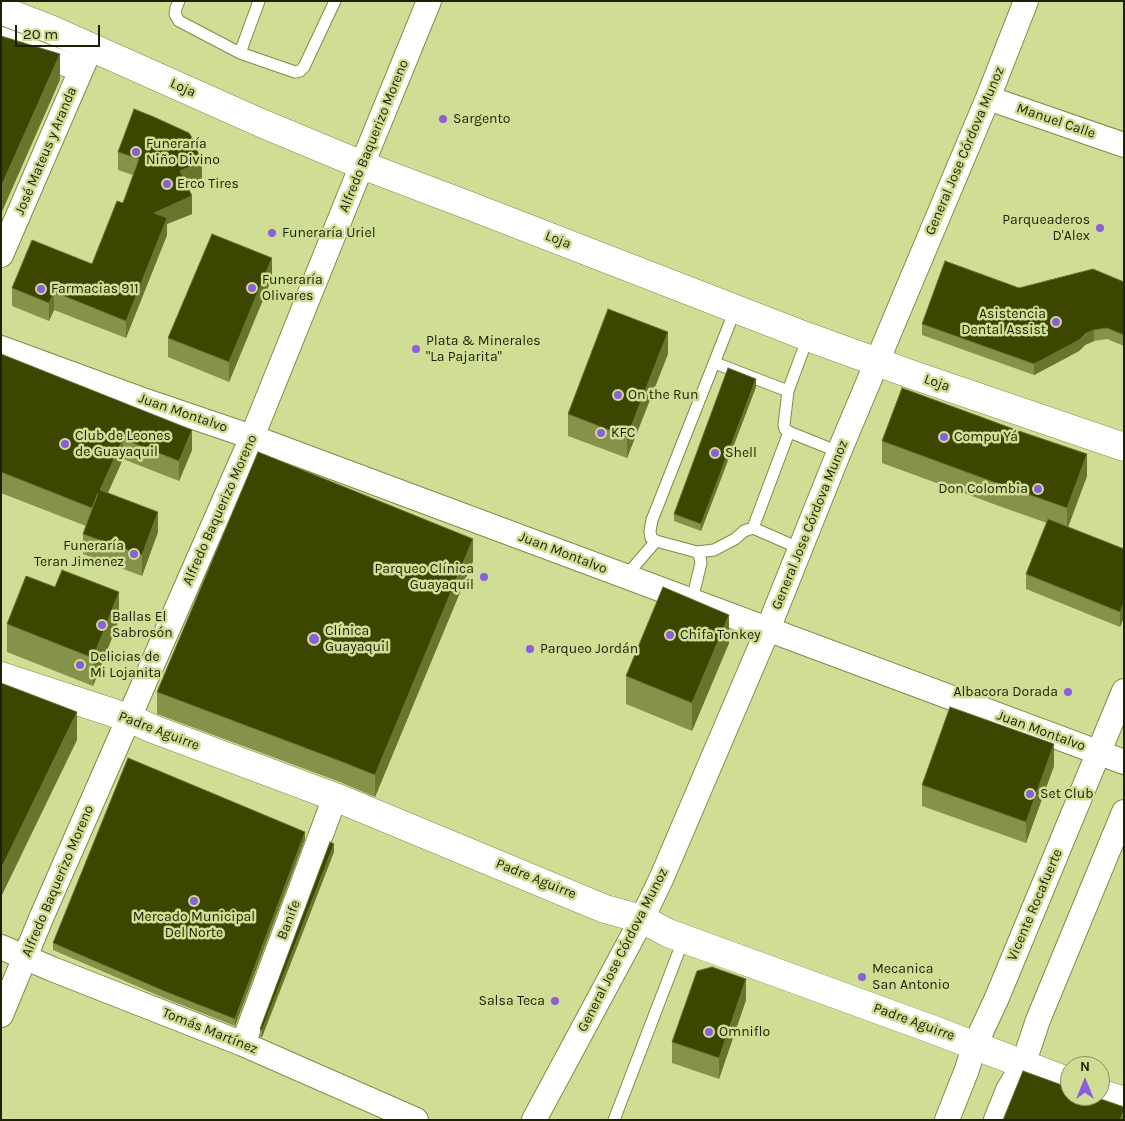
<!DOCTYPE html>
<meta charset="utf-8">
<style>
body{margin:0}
#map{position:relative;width:1125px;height:1121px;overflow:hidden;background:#cfde94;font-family:Karla,sans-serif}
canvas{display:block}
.frame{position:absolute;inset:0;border:2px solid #1c2104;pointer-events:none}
.north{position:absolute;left:1060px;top:1056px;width:50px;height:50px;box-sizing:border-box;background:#cfde94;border:1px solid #87925a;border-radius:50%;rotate:0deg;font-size:14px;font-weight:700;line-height:20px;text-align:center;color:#1c2104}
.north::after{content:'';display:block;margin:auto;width:18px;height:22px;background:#8c5ed8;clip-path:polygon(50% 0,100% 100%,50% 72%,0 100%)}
.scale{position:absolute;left:15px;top:25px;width:85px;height:22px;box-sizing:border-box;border:2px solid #1c2104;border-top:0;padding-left:6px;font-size:15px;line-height:18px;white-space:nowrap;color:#1c2104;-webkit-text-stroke:4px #cfde94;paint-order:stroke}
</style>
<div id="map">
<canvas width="1125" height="1121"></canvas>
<div class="frame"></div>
<div class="north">N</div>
<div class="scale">20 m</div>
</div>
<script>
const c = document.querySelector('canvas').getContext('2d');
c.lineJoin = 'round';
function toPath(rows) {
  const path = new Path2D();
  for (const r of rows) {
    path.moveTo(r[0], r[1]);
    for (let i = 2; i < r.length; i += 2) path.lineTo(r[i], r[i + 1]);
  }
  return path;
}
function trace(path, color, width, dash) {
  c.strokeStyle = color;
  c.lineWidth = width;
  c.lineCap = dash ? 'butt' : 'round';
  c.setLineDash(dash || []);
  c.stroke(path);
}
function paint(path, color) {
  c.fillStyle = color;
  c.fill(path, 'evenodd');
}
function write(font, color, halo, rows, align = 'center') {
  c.font = font + ' Karla,sans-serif';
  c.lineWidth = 5;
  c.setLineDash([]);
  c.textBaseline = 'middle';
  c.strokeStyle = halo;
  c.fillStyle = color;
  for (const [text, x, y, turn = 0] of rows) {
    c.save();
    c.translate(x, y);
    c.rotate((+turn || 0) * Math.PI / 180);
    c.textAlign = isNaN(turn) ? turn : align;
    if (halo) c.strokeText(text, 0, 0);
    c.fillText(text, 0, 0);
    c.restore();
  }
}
const service = toPath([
 [179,1,176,8,175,14,179,21,240,53,295,72,300,71,304,67,335,1],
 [240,53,259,1],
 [715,363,788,391,784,425,785,429,789,432,839,452],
 [788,391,808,337],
 [753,528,789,432],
 [697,552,714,550,735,539,744,531,753,528,801,549],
 [625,577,656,541],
 [692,600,701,563,700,557,697,552,656,541,651,538,650,531,652,520,735,310],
 [614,1120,684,938]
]);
const minor = toPath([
 [1,39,81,70],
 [988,98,1124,145],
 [1,255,91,47],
 [1,348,140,399,252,437,1124,762],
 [1,947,52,969,243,1044,416,1120],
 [1,1015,42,916,252,437,355,182,429,1],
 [243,1044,335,797],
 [534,1120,642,919,662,877,768,629,839,452,988,98,1026,1],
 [947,1120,966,1072,975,1045,996,1000,1124,691],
 [996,1120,1008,1090,1023,1065,1038,1020,1124,812]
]);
const secondary = toPath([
 [1,10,50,29,261,123,362,165,465,204,808,337,913,375,1124,447],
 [1,676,129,718,153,729,335,797,605,909,642,919,668,933,934,1030,1070,1082],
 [1100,1093,1124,1101]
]);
trace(service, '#7f8c45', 13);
trace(minor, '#7f8c45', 26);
trace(secondary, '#7f8c45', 29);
trace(service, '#fff', 11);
trace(minor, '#fff', 24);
trace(secondary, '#fff', 28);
paint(toPath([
 [118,152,202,179,187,186,192,214,167,224,167,235,126,338,54,310,49,321,12,306,12,288,92,264,123,203,133,175,118,170],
 [272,278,229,382,168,357,168,338],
 [1124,282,1124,346,1107,339,1094,341,1085,345,1079,351,1066,358,1034,375,922,335,922,324,1019,288],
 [1,354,192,450,179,481,123,459,108,493,158,532,142,576,83,554,83,534,86,526,1,493],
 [668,354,627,458,568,436,568,414],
 [756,387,701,531,674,521,674,514],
 [882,441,1087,476,1068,527,1124,549,1120,627,1026,589,1026,574,1047,523,999,506,882,463],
 [473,561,375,797,340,782,157,714,157,692],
 [119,620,93,686,7,652,7,624],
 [729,643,692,731,626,704,626,676],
 [1054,766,1026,843,922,806,922,785],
 [305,839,235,1026,164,998,53,950,53,943],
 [334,852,262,1037,260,1037,260,1029],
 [746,1000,719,1079,672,1063,672,1042]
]), '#86924a');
paint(toPath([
 [60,54,60,80,1,214,1,187],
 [202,162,202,179,180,189,180,171],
 [192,196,192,214,167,224,167,235,126,338,126,321,154,213],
 [272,258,272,278,229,382,229,362],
 [54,292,54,310,49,321,49,303],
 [1094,330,1094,341,1085,345,1079,351,1066,358,1034,375,1034,364],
 [668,332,668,354,627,458,627,437],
 [756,379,756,387,701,531,701,524],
 [192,430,192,450,179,481,179,461],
 [123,439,123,459,100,510,100,490],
 [1087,454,1087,476,1067,530,1067,508],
 [158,512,158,532,142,576,142,555],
 [473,539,473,561,375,797,375,775],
 [119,592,119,620,93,686,93,658],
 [1124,603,1124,618,1120,627,1120,612],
 [729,615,729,643,692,731,692,703],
 [77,712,77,740,1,897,1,869],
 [1054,744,1054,766,1026,843,1026,822],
 [305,832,305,839,235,1026,235,1019],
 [334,844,334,852,262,1037,262,1030],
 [746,979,746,1000,719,1079,719,1058],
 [1124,1110,1124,1120,1120,1120]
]), '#69742c');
const building = toPath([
 [1,36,60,54,1,187,1,36],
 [134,109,154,117,189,133,191,136,202,162,180,171,192,196,154,213,167,218,126,321,54,292,49,303,12,288,32,240,92,264,117,201,123,203,139,159,118,152,134,109],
 [212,234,272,258,229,362,168,338,212,234],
 [945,261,1019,288,1093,269,1124,282,1124,335,1107,328,1094,330,1085,334,1079,340,1066,347,1034,364,922,324,945,261],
 [608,309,668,332,627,437,568,414,608,309],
 [1,354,192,430,179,461,123,439,100,490,158,512,142,555,83,534,98,493,92,508,1,472,1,354],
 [728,368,756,379,701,524,674,514,728,368],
 [902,388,1019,431,1087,454,1067,508,999,484,882,441,902,388],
 [258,452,473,539,375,775,340,761,157,692,258,452],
 [1048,519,1124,549,1124,603,1120,612,1026,574,1048,519],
 [62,570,119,592,93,658,7,624,26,576,55,587,62,570],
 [663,587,729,615,692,703,626,676,663,587],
 [1,683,77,712,1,869,1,683],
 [950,707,1054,744,1026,822,922,785,950,707],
 [128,758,305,832,235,1019,164,991,53,943,128,758],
 [330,842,334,844,262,1030,260,1029,330,842],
 [712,967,746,979,719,1058,672,1042,697,971,712,967],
 [1023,1071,1070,1088,1070,1096,1092,1096,1124,1107,1124,1110,1120,1120,1003,1120,1023,1071]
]);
paint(building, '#3d4600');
trace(building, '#69742c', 1);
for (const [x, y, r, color] of [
 [443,119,5,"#8c5ed8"],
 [136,152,5,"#8c5ed8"],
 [167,184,5,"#8c5ed8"],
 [1100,228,5,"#8c5ed8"],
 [272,233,5,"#8c5ed8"],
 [252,288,5,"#8c5ed8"],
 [41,289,5,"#8c5ed8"],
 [1056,322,5,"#8c5ed8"],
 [416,349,5,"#8c5ed8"],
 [618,395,5,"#8c5ed8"],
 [601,433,5,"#8c5ed8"],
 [944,437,5,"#8c5ed8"],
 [65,444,5,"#8c5ed8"],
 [715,453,5,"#8c5ed8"],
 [1038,489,5,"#8c5ed8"],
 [134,554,5,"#8c5ed8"],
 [484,577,5,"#8c5ed8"],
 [102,625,5,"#8c5ed8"],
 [670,635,5,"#8c5ed8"],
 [314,639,6,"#8c5ed8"],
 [530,649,5,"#8c5ed8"],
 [80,665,5,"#8c5ed8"],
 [1068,692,5,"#8c5ed8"],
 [1030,794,5,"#8c5ed8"],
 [194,901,5,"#8c5ed8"],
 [862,977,5,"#8c5ed8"],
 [555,1001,5,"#8c5ed8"],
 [709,1032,5,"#8c5ed8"]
]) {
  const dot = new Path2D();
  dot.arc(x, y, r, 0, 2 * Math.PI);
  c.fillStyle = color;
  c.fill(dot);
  trace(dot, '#cfde94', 2);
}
write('14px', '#1c2104', '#cfde94', [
 ["Loja",183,88,24],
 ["Manuel Calle",1056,121,19],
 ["Alfredo Baquerizo Moreno",374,136,-68],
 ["José Mateus y Aranda",46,151,-67],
 ["General Jose Córdova Munoz",965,151,-67],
 ["Loja",558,240,21],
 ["Loja",937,383,19],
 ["Juan Montalvo",183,413,19],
 ["Alfredo Baquerizo Moreno",220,510,-66],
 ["General Jose Córdova Munoz",810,525,-68],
 ["Juan Montalvo",563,553,21],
 ["Padre Aguirre",159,731,21],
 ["Juan Montalvo",1041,731,20],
 ["Padre Aguirre",536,879,22],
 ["Alfredo Baquerizo Moreno",58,881,-67],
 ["Vicente Rocafuerte",1035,905,-67],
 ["Banife",289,920,-69],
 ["General Jose Córdova Munoz",623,950,-63],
 ["Padre Aguirre",914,1022,20],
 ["Tomás Martínez",210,1031,22]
]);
write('14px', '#1c2104', '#cfde94', [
 ["Sargento",453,119],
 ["Funeraría",146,144],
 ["Niño Divino",146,160],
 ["Erco Tires",177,184],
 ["Parqueaderos",1090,220,"right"],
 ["D'Alex",1090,236,"right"],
 ["Funeraría Uriel",282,233],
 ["Funeraría",262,280],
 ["Olivares",262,296],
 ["Farmacias 911",51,289],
 ["Asistencia",1046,314,"right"],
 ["Dental Assist",1046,330,"right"],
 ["Plata & Minerales",426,341],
 ["\"La Pajarita\"",426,357],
 ["On the Run",628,395],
 ["KFC",611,433],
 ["Club de Leones",75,436],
 ["de Guayaquil",75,452],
 ["Compu Yá",954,437],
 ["Shell",725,453],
 ["Don Colombia",1028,489,"right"],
 ["Funeraría",124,546,"right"],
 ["Teran Jimenez",124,562,"right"],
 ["Parqueo Clínica",474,569,"right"],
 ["Guayaquil",474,585,"right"],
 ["Ballas El",112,617],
 ["Sabrosón",112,633],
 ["Clínica",325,631],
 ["Guayaquil",325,647],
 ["Chifa Tonkey",680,635],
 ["Parqueo Jordán",540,649],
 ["Delicias de",90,657],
 ["Mi Lojanita",90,673],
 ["Albacora Dorada",1058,692,"right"],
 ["Set Club",1040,794],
 ["Mercado Municipal",194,917,"center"],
 ["Del Norte",194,933,"center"],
 ["Mecanica",872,969],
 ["San Antonio",872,985],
 ["Salsa Teca",545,1001,"right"],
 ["Omniflo",719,1032]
], 'left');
</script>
